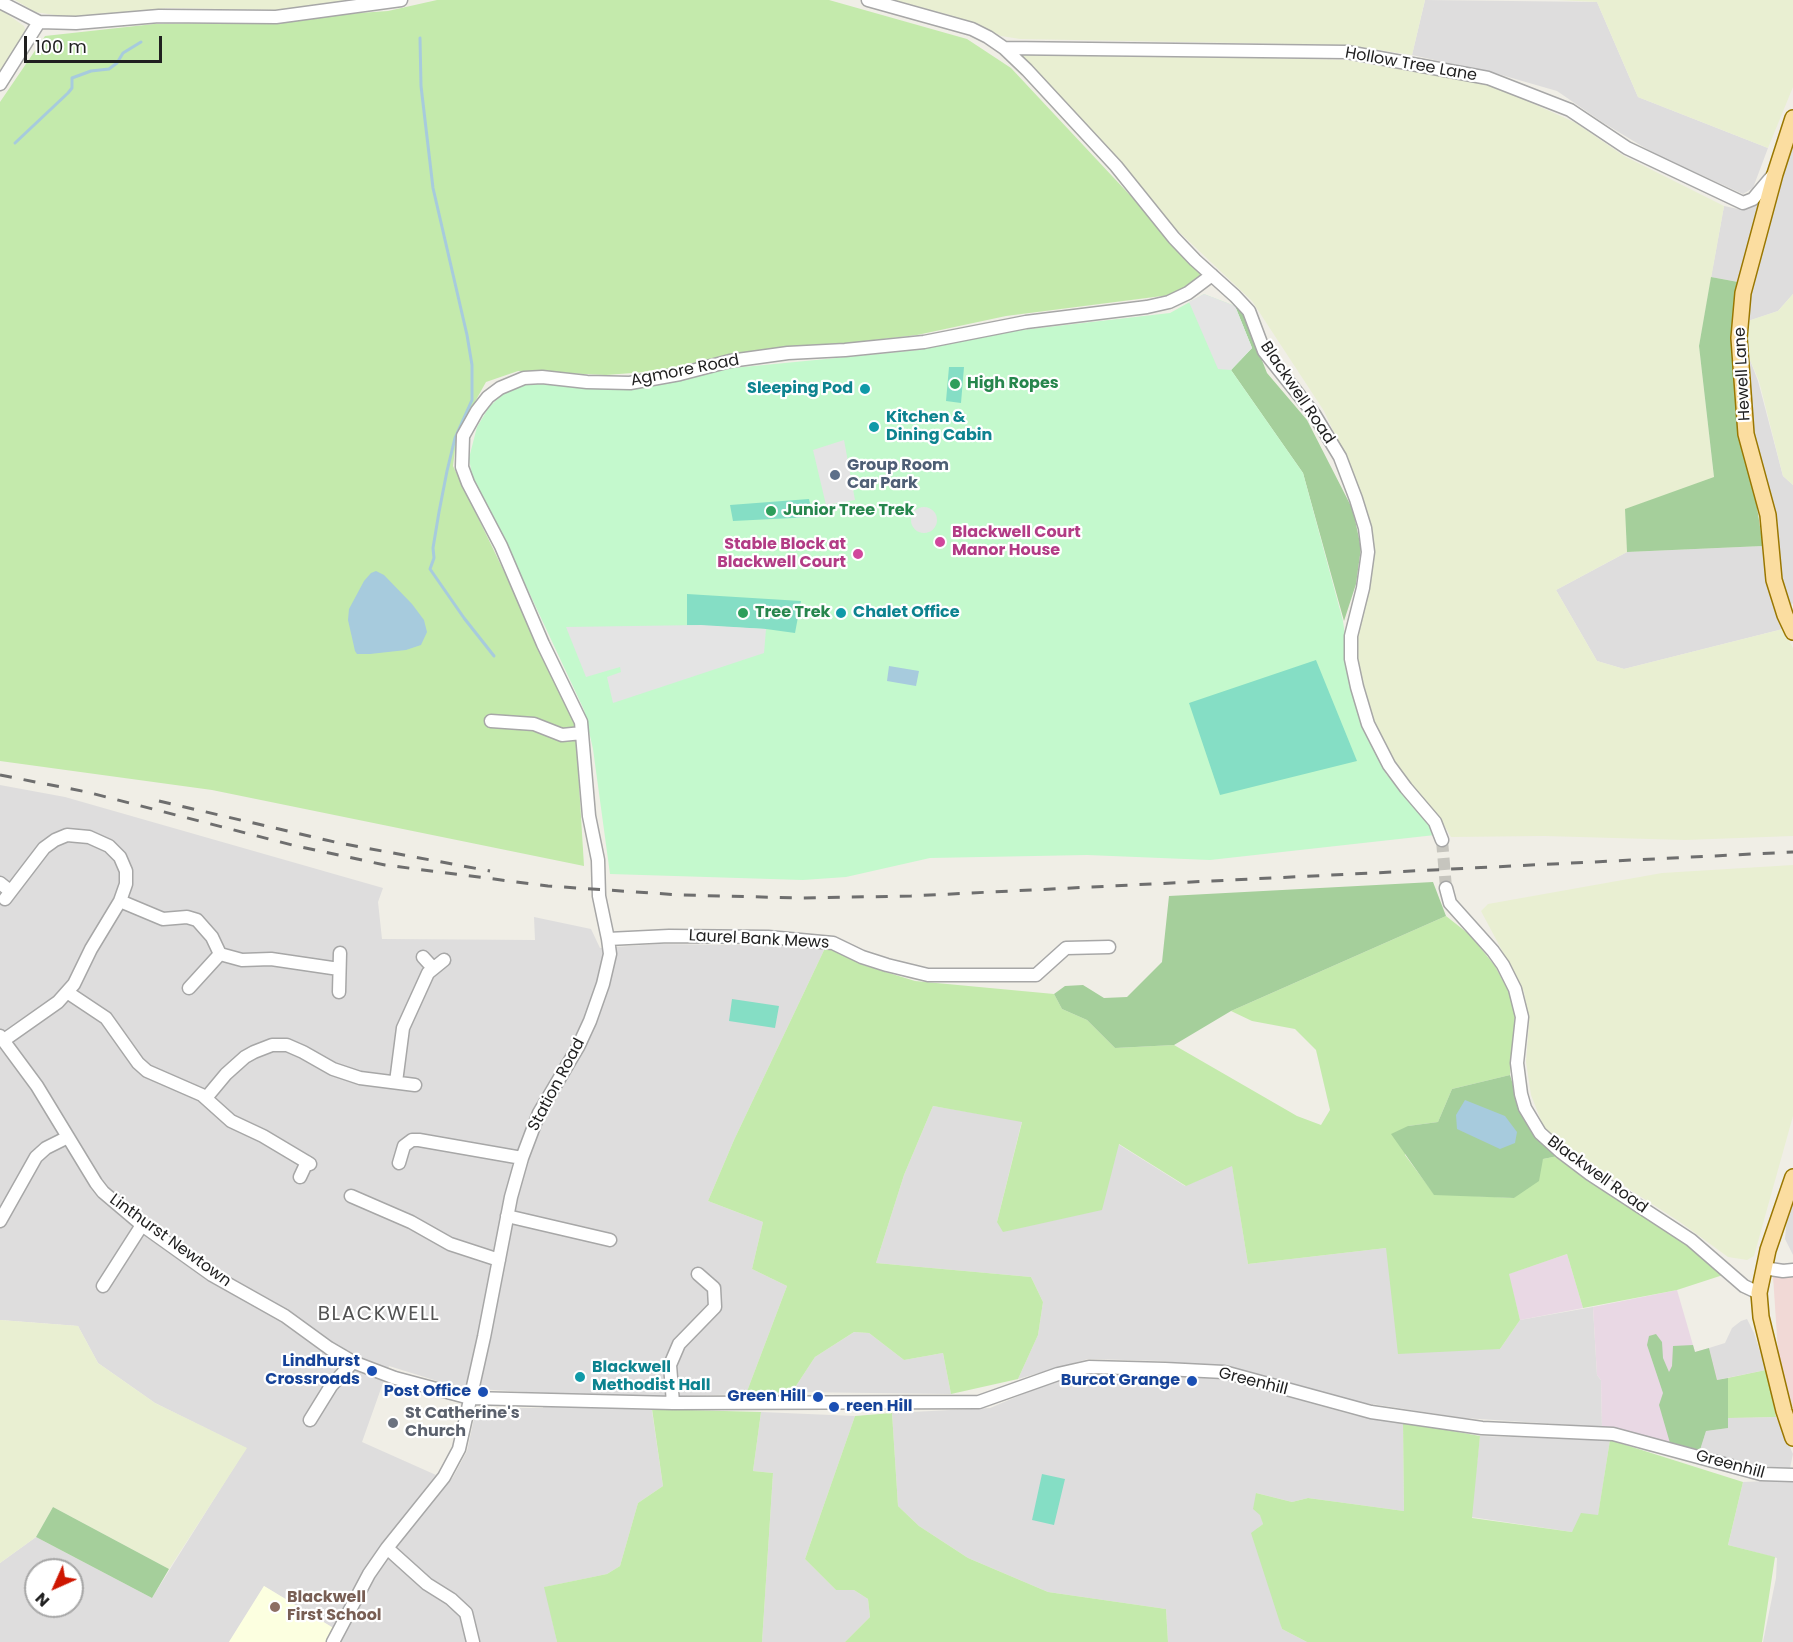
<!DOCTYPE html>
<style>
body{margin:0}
#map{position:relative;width:1793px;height:1642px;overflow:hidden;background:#f0eee6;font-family:Poppins,sans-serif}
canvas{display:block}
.north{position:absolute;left:24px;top:1558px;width:60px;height:60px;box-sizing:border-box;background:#fff;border:2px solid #a6a6a6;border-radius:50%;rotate:225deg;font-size:16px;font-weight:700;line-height:24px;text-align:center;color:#202020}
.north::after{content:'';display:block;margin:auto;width:21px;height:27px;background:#ce1601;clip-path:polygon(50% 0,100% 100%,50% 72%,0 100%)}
.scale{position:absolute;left:24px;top:36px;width:138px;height:27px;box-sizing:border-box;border:3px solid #202020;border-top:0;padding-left:8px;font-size:18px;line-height:21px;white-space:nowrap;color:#202020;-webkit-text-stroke:4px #fff;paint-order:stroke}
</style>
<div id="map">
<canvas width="1793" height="1642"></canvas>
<div class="north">N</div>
<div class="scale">100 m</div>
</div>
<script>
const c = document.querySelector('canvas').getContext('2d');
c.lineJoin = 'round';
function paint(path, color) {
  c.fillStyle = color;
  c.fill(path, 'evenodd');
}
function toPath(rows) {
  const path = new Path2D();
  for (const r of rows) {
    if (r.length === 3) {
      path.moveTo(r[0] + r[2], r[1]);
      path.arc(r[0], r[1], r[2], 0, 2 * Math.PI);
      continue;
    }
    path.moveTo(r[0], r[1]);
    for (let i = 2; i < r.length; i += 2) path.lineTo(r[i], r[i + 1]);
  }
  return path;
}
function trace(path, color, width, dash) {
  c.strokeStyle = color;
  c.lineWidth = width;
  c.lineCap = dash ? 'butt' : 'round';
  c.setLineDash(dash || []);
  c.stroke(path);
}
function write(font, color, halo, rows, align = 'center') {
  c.font = font + ' Poppins,sans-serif';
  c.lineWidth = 4.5;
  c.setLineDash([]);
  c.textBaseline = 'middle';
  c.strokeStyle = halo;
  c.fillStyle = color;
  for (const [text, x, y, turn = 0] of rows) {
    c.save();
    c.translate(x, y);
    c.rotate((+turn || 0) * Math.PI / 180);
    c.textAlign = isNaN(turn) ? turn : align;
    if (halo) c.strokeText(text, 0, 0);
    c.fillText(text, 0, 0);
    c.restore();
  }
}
paint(toPath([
 [1425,0,1597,2,1638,97,1768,148,1753,188,1743,194,1655,154,1602,122,1557,91,1498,74,1412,55],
 [1793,136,1793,294,1778,311,1745,322,1780,174],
 [1759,201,1738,282,1711,277,1724,206,1743,210],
 [1750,360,1758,381,1783,476,1793,485,1793,603,1789,609,1751,431],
 [1763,546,1772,599,1783,629,1624,669,1597,661,1556,590,1627,552],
 [0,785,65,797,383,888,378,902,382,939,535,940,534,917,591,929,600,948,658,944,826,946,734,1140,708,1201,763,1222,752,1269,787,1286,746,1394,650,1397,663,1486,638,1503,620,1566,607,1574,545,1587,557,1642,339,1642,386,1556,453,1477,467,1451,475,1414,481,1408,543,1408,543,1393,460,1388,389,1366,362,1442,436,1475,375,1554,335,1629,264,1586,229,1642,0,1642,0,1563,36,1537,152,1598,246,1448,155,1403,98,1363,78,1326,0,1320],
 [36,1570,72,1570,72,1606,36,1606],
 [933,1106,1022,1121,997,1222,1118,1144,1185,1186,1232,1165,1248,1264,1386,1248,1500,1349,1520,1320,1593,1307,1597,1375,1601,1380,1602,1427,1464,1418,1345,1400,1231,1369,1163,1361,1088,1359,1018,1379,1038,1335,1043,1302,1031,1277,876,1263,904,1175],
 [1793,1201,1793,1255,1785,1239,1787,1216],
 [1747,1319,1754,1333,1766,1370,1717,1380,1709,1348,1725,1343,1732,1328,1741,1321],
 [854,1332,869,1333,904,1360,943,1353,951,1394,792,1392,815,1357],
 [1092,1372,1172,1372,1223,1379,1353,1415,1403,1422,1404,1511,1308,1498,1292,1502,1256,1493,1263,1524,1258,1528,1282,1629,1307,1642,1168,1642,1166,1609,1048,1592,968,1558,919,1526,898,1506,892,1413,990,1408,1063,1377],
 [761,1412,855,1416,805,1559,836,1590,854,1590,868,1599,870,1617,845,1642,762,1642,773,1473,753,1471],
 [1776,1417,1793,1454,1790,1468,1785,1469,1745,1463,1700,1450,1706,1431,1727,1428,1727,1418],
 [1480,1436,1610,1440,1598,1516,1572,1532,1471,1517],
 [1793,1480,1793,1642,1763,1642,1776,1578,1777,1558,1728,1545,1743,1482]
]), '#dedddd');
paint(toPath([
 [1793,1272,1793,1409,1778,1351,1773,1276]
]), '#f1d9d6');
paint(toPath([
 [1567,1254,1583,1308,1520,1320,1508,1274],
 [1677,1290,1695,1352,1709,1348,1718,1380,1766,1370,1776,1417,1727,1418,1728,1428,1706,1431,1700,1450,1602,1427,1601,1380,1597,1375,1593,1307]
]), '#e9d8e4');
paint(toPath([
 [264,1586,335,1629,328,1642,229,1642]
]), '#fcffe0');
paint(toPath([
 [15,0,359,0,342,4,279,10,168,8,75,18,35,12],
 [894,0,1425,0,1412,55,1346,45,1020,39,1001,36,953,16],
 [1557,0,1793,0,1793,87,1768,148,1638,97,1597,2],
 [0,9,24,26,26,32,0,73],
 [1016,52,1347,60,1492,85,1576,123,1624,156,1724,206,1699,346,1714,478,1626,509,1627,552,1556,590,1597,661,1624,669,1783,629,1793,648,1793,836,1685,840,1544,836,1451,837,1438,815,1420,799,1387,755,1369,718,1360,680,1354,635,1372,562,1343,452,1324,411,1252,301,1175,228,1080,119],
 [1793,294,1793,485,1783,476,1759,381,1750,360,1745,322,1778,311],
 [1793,865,1793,1116,1754,1256,1747,1260,1728,1257,1680,1222,1581,1158,1544,1128,1531,1095,1526,1062,1529,1023,1524,992,1481,911,1488,904,1662,873],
 [0,1320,78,1326,98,1363,155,1403,247,1448,169,1569,53,1507,36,1537,0,1563]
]), '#e9efd2');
paint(toPath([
 [437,0,829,0,967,39,1011,68,1200,270,1204,279,1170,295,1006,316,917,335,720,358,658,371,606,375,518,371,486,382,457,434,453,466,575,718,584,866,212,790,0,761,0,102,45,36,154,24,215,23,388,11],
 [1446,916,1470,935,1495,966,1511,996,1515,1017,1510,1075,1452,1089,1438,1122,1408,1126,1405,1155,1434,1194,1514,1198,1543,1159,1558,1156,1688,1243,1723,1275,1677,1290,1583,1308,1567,1254,1509,1274,1520,1320,1500,1349,1398,1354,1386,1248,1248,1264,1232,1166,1186,1186,1119,1144,1102,1210,1003,1232,997,1222,1022,1122,933,1106,904,1175,876,1263,1031,1277,1043,1302,1038,1335,1018,1379,951,1394,943,1353,904,1360,869,1333,854,1332,815,1357,792,1392,746,1394,787,1286,752,1269,763,1222,708,1201,734,1140,826,946,863,965,915,981,1054,994,1062,1009,1087,1020,1115,1048,1174,1045,1297,1116,1321,1125,1330,1110,1316,1050,1295,1029,1252,1021,1231,1011],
 [1766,1370,1776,1417,1727,1418,1728,1378],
 [652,1409,761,1412,753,1471,773,1473,762,1642,557,1642,544,1587,607,1574,620,1566,638,1503,663,1486],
 [892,1413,898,1506,919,1526,968,1558,1048,1592,1166,1609,1168,1642,845,1642,870,1617,868,1599,854,1590,836,1590,805,1559,855,1416],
 [1403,1422,1480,1436,1472,1518,1572,1532,1581,1513,1598,1515,1610,1440,1743,1482,1728,1545,1775,1557,1762,1642,1307,1642,1282,1629,1251,1533,1263,1524,1260,1515,1253,1509,1256,1493,1292,1502,1308,1498,1404,1511]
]), '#c4eaac');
paint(toPath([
 [1711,277,1738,282,1734,359,1763,546,1627,552,1625,509,1714,477,1699,346],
 [1240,304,1267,373,1307,420,1353,510,1361,548,1356,584,1344,621,1303,473,1231,370,1252,348,1235,306],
 [1433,882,1446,916,1231,1011,1174,1045,1115,1048,1087,1020,1062,1009,1054,994,1065,986,1083,985,1104,998,1127,997,1162,962,1169,896],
 [1510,1075,1523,1118,1537,1139,1558,1156,1543,1159,1539,1181,1514,1198,1434,1195,1391,1134,1408,1126,1438,1122,1452,1089],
 [1656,1334,1662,1342,1663,1358,1669,1372,1672,1366,1673,1346,1693,1345,1695,1352,1709,1348,1717,1380,1728,1378,1728,1428,1706,1431,1700,1450,1670,1443,1659,1405,1663,1393,1647,1345,1649,1336],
 [53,1507,169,1569,152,1598,36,1537]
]), '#a5cf9b');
paint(toPath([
 [1204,294,1235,306,1252,348,1231,370,1303,473,1343,621,1350,672,1362,720,1386,774,1428,822,1435,835,1210,860,1087,855,930,858,846,877,803,880,610,874,593,749,584,710,499,528,473,482,469,458,477,427,489,407,504,393,522,385,551,383,592,388,638,389,733,368,919,350,1013,331,1170,313]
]), '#c4f9cd');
paint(toPath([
 [949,367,964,367,961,403,946,401],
 [809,499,813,517,733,521,730,505],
 [687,594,801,601,795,633,766,629,687,625],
 [1316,660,1357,761,1220,795,1189,703],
 [732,999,779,1006,775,1028,729,1021],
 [1042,1474,1065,1479,1054,1525,1032,1520]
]), '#85dec5');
paint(toPath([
 [1204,294,1235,306,1252,348,1231,370,1218,369,1189,302],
 [844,440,855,500,826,505,813,450],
 [924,520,13],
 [701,625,766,629,764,653,613,703,607,677,621,672,620,667,586,677,566,627]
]), '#e4e4e4');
paint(toPath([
 [376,571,384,575,412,604,424,620,427,632,421,645,406,650,370,654,357,654,355,651,348,620,349,609,364,581,371,573],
 [889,666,919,671,916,686,887,681],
 [1465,1100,1505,1116,1517,1132,1515,1143,1500,1149,1457,1129,1456,1115]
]), '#a7cbdd');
trace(toPath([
 [420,38,421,86,433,188,467,335,472,365,472,400,455,438,447,471,439,512,433,548,434,558,430,569,464,618,494,656],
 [15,143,68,93,72,88,72,78,91,71,109,69,117,63,123,53,141,42]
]), '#a7cbdd', 3);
trace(toPath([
 [1442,840,1446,888]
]), '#c6c5be', 12, [12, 6]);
const minor = toPath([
 [868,0,972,29,988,37,1004,48,1027,70,1116,166,1174,238,1195,260,1235,296,1249,311,1264,351,1314,414,1340,457,1356,499,1365,528,1368,552,1363,588,1351,636,1351,659,1357,687,1368,724,1389,765,1406,788,1435,822,1442,840],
 [0,2,39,22],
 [1004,48,1347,52,1488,78,1570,110,1627,148,1743,203,1753,199,1774,174],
 [0,84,39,22,76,23,159,16,276,17,401,0],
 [491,721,534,724,562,735,582,733],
 [0,883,10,891],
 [1446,888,1450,903,1493,951,1503,965,1515,989,1522,1017,1517,1063,1521,1094,1525,1108,1540,1133,1561,1152,1590,1174,1691,1240,1744,1286,1759,1293],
 [120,901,163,919,187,917,197,920,212,937,220,954,242,960,271,959,339,969],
 [608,939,669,936,768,937,833,943,862,957,887,965,928,975,1036,975,1066,948,1109,947],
 [423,957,433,968],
 [189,988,220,954],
 [67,992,106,1018,138,1063,147,1071,202,1095,231,1121,263,1136,310,1164],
 [339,992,340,953],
 [0,1036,37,1086,96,1183,103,1192,142,1225,212,1275,285,1316,329,1348,353,1362,395,1378,470,1398,673,1403,979,1402,1058,1374,1089,1367,1165,1369,1224,1372,1371,1412,1482,1428,1613,1434,1761,1474,1793,1475],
 [4,1040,58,1002,74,984,91,949,120,901,126,884,126,871,120,857,109,846,89,837,67,835,55,840,44,848,5,899],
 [396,1082,403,1028,428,973,444,960],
 [206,1098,226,1074,245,1057,254,1052,272,1045,287,1045,303,1052,333,1069,360,1078,415,1085],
 [399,1163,404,1146,412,1140,419,1140,522,1158],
 [300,1177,307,1162],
 [351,1196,411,1222,450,1244,499,1260],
 [507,1216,610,1240],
 [0,1221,36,1157,46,1148,68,1137],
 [1764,1268,1783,1271,1793,1270],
 [103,1286,142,1225],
 [673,1403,670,1365,679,1344,715,1307,714,1288,698,1274],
 [310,1420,331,1386,353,1362],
 [387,1548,427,1584,451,1599,466,1613,473,1642],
 [333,1642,369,1574,387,1548,444,1477,459,1449,484,1337,511,1197,522,1158,539,1113,578,1047,590,1021,603,984,610,954,608,939,599,896,598,860,589,816,581,722,543,644,501,546,468,483,462,467,463,436,477,411,488,397,500,388,524,378,542,377,587,382,630,383,680,374,730,361,788,353,845,350,924,342,1026,322,1147,307,1169,302,1188,293,1212,275]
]);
const major = toPath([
 [1793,118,1775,174,1743,293,1739,338,1746,434,1768,515,1774,580,1785,615,1793,632],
 [1793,1177,1768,1250,1759,1293,1761,1317,1784,1411,1793,1438]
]);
trace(minor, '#a7a7a7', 15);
trace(major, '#9a7701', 18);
trace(minor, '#fff', 12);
trace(major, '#fbdda0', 15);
trace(toPath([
 [0,775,87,792,296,846,385,865,548,886,681,895,803,898,911,896,1793,852],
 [159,801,339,843,490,871]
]), '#6e6e6e', 3, [12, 12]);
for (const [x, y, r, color] of [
 [955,384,6,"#2e9e5b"],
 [865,389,6,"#0f9aa8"],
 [874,427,6,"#0f9aa8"],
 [835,475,6,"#5c6f8a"],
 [771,511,6,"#2e9e5b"],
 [940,542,6,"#d1479c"],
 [858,554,6,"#d1479c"],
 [743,613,6,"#2e9e5b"],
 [841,613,6,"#0f9aa8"],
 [372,1371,6,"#1a4fb4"],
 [580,1377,6,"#0f9aa8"],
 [1192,1381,6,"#1a4fb4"],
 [483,1392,6,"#1a4fb4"],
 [818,1397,6,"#1a4fb4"],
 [834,1407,6,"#1a4fb4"],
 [393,1423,6,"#6b7280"],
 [275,1607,6,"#8d6e63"]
]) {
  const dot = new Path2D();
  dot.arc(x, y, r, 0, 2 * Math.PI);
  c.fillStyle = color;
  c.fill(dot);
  trace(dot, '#fff', 2);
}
write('16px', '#202020', '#fff', [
 ["Hollow Tree Lane",1411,65,10],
 ["Agmore Road",685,371,-11],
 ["Hewell Lane",1743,374,-93],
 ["Blackwell Road",1297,393,56],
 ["Laurel Bank Mews",759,940,3],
 ["Station Road",557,1085,-62],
 ["Blackwell Road",1597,1175,36],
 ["Linthurst Newtown",170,1241,36],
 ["Greenhill",1253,1382,14],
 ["Greenhill",1730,1465,15]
]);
write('bold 16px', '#27864d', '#fff', [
 ["High Ropes",967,384],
 ["Junior Tree Trek",783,511],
 ["Tree Trek",755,613]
], 'left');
write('bold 16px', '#0d838f', '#fff', [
 ["Sleeping Pod",853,389,"right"],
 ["Kitchen &",886,418],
 ["Dining Cabin",886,436],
 ["Chalet Office",853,613],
 ["Blackwell",592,1368],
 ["Methodist Hall",592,1386]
], 'left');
write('bold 16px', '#4e5e75', '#fff', [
 ["Group Room",847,466],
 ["Car Park",847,484]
], 'left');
write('bold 16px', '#b23c85', '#fff', [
 ["Blackwell Court",952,533],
 ["Manor House",952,551],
 ["Stable Block at",846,545,"right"],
 ["Blackwell Court",846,563,"right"]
], 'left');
write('bold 16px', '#164399', '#fff', [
 ["Lindhurst",360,1362],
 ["Crossroads",360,1380],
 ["Burcot Grange",1180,1381],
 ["Post Office",471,1392],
 ["Green Hill",806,1397],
 ["reen Hill",846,1407,"left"]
], 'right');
write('bold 16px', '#5b616d', '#fff', [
 ["St Catherine's",405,1414],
 ["Church",405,1432]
], 'left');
write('bold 16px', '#785e54', '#fff', [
 ["Blackwell",287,1598],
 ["First School",287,1616]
], 'left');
c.letterSpacing = '1.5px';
write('20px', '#535353', '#fff', [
 ["BLACKWELL",379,1315]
]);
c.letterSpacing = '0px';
</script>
